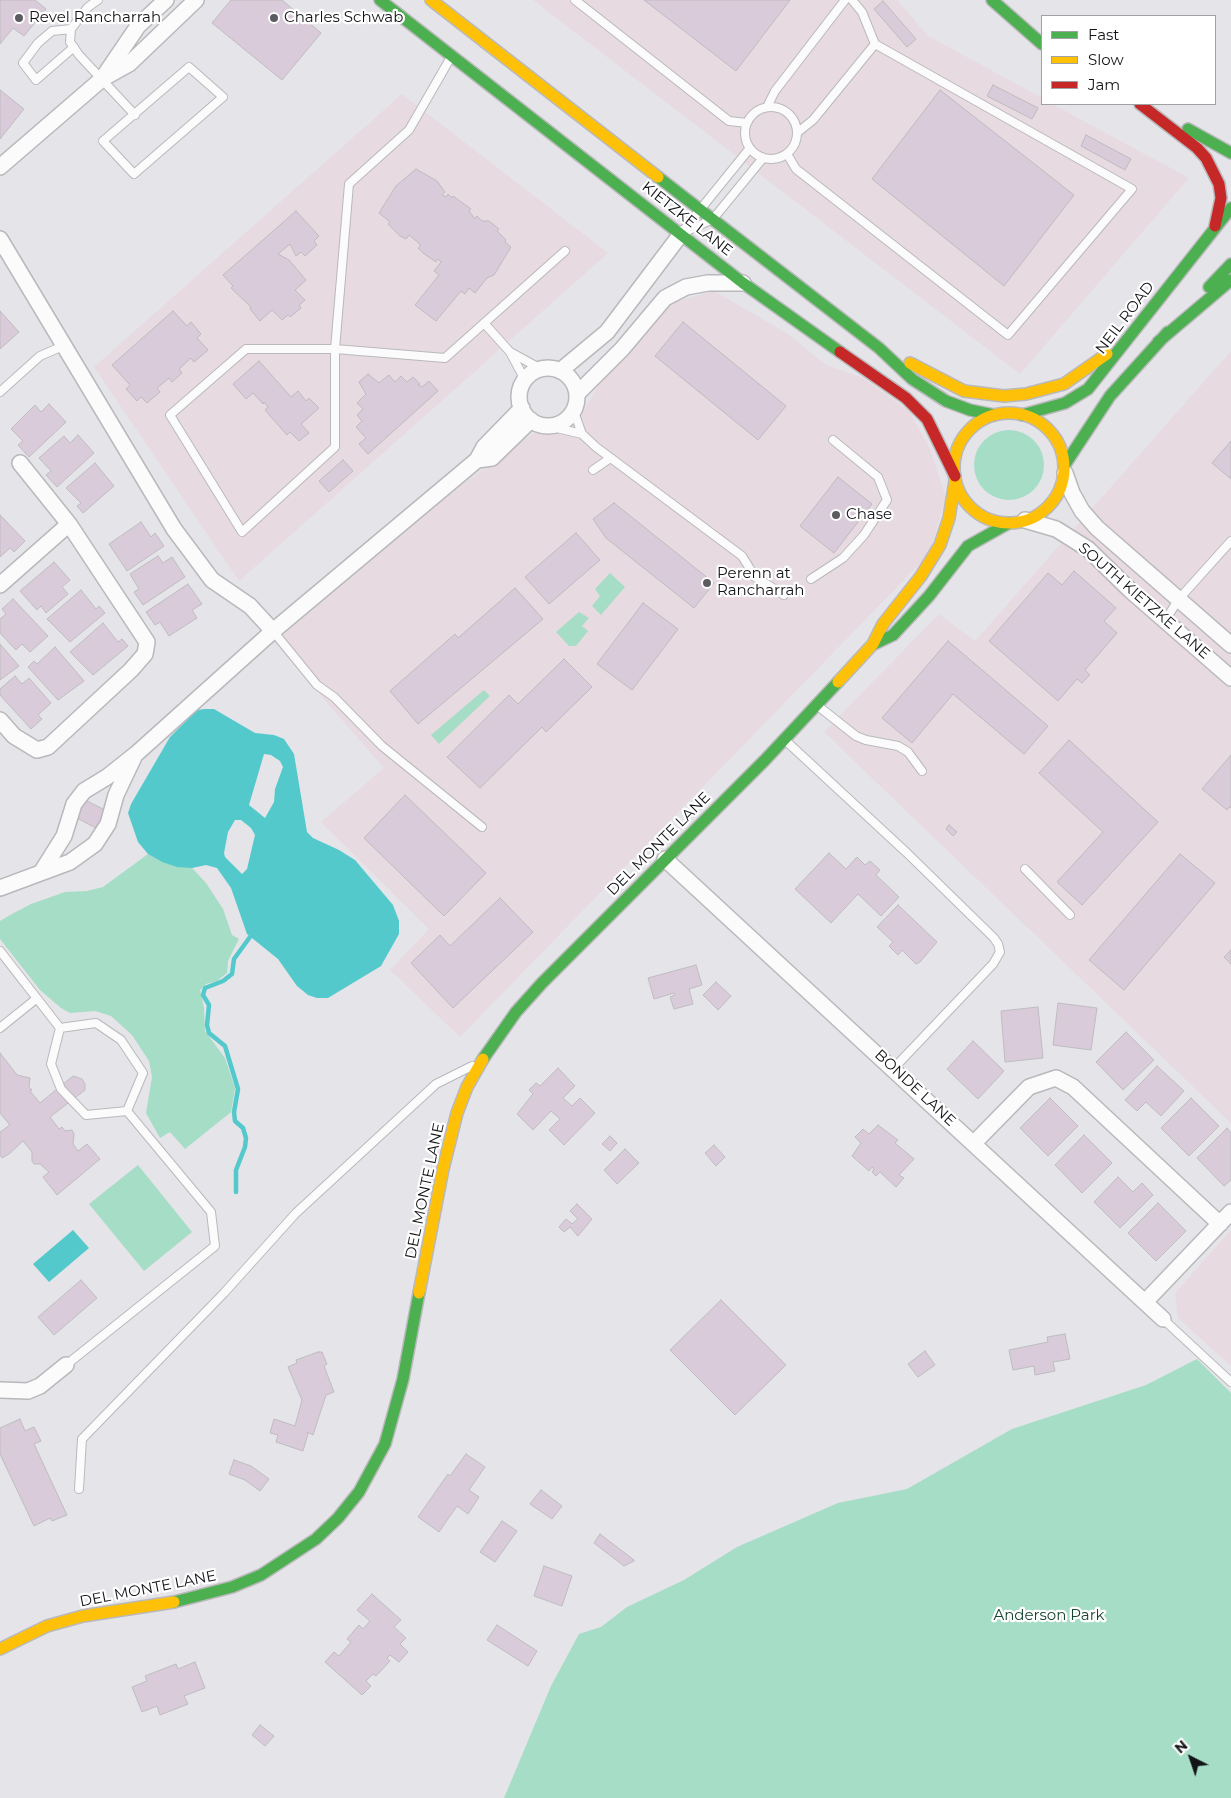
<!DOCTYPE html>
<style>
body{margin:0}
#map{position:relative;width:1231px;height:1798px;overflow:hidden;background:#e4e4e9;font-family:Montserrat,sans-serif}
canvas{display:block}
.legend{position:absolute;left:1041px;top:15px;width:175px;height:90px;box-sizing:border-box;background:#fff;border:1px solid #a0a1a2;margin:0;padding:6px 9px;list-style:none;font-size:15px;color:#121316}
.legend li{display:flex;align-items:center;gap:10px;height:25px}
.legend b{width:25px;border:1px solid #a0a1a2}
.north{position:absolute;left:1166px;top:1733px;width:50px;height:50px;-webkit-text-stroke:4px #fff;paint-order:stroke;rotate:319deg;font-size:14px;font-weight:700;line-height:20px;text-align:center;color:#121316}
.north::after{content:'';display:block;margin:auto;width:18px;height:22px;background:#121316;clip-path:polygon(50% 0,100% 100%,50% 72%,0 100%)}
</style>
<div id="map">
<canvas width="1231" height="1798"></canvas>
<ul class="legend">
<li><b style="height:6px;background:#4caf50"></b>Fast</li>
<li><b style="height:6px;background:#ffc107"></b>Slow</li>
<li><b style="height:6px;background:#c62828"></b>Jam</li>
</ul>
<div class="north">N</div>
</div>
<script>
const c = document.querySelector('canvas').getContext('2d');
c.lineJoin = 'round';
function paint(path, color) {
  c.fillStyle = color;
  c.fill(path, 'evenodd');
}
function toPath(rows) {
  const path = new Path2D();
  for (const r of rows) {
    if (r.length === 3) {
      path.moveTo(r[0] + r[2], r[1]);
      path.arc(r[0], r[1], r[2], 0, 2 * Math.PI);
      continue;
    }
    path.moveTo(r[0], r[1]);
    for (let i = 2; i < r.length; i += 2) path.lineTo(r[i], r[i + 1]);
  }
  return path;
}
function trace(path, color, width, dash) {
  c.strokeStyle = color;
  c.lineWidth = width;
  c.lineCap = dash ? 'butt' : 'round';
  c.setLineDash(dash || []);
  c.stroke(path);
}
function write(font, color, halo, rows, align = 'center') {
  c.font = font + ' Montserrat,sans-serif';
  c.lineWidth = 4.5;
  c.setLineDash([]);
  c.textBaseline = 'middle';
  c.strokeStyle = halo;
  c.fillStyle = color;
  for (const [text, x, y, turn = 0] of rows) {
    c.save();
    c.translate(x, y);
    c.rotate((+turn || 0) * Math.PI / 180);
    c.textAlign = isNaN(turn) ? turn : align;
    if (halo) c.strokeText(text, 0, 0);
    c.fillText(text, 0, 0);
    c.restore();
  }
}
paint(toPath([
 [533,0,897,0,928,36,1042,98,1042,104,1052,104,1189,178,1020,374],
 [402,94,608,253,239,581,94,367],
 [714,291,788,334,826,365,863,378,909,411,930,449,946,498,929,554,460,1037,390,970,429,929,321,822,384,768,274,642,463,484,534,433,581,416,602,379,671,303],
 [1231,351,1231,1123,824,732,939,614,975,641],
 [1231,1230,1231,1366,1178,1318,1175,1293]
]), '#e8dae1');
paint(toPath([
 [1009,465,35],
 [610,573,625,587,601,615,592,606,600,596,595,589],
 [579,612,589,618,582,626,588,631,576,646,569,646,556,632],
 [484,690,490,696,439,744,431,735],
 [148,854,162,862,192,868,206,883,223,909,232,935,239,939,228,961,227,973,217,981,206,984,200,990,204,1008,205,1031,225,1058,235,1088,231,1112,185,1149,170,1132,160,1138,146,1113,152,1077,149,1061,132,1035,111,1016,95,1011,70,1013,61,1008,40,990,0,939,0,921,12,914,31,904,65,892,87,891,103,887],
 [138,1165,192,1232,144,1271,89,1204],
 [1197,1359,1231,1393,1231,1798,504,1798,551,1686,579,1634,601,1627,627,1607,684,1580,737,1547,838,1503,907,1489,1012,1429,1146,1385]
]), '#a6ddc6');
paint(toPath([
 [205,709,214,709,255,733,274,735,284,739,294,754,307,832,313,838,339,850,355,860,393,905,399,921,399,934,381,966,328,998,317,998,308,995,297,986,278,959,247,934,231,888,217,868,206,865,192,868,177,867,162,862,148,854,138,842,128,813,131,804,170,737,197,710],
 [264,754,271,755,280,761,283,767,275,789,274,802,265,818,249,805],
 [235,820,241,820,251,828,255,835,247,869,242,874,225,857,224,853,228,832],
 [73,1230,89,1248,49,1282,33,1264]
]), '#54c9cc');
trace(toPath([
 [236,1192,236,1170,245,1147,246,1138,243,1128,235,1121,234,1112,238,1089,225,1046,209,1033,207,1025,209,1005,203,995,205,988,223,981,232,974,234,959,250,937]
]), '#54c9cc', 4.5);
const building = toPath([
 [0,0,35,0,46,9,24,36,13,28,0,44,0,0],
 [231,0,282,0,321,33,282,80,212,23,231,0],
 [644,0,790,0,736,71,644,0],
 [883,1,916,39,907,47,874,9,883,1],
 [993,85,1038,108,1032,119,987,96,993,85],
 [0,90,24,109,0,139,0,90],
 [940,90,1074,195,1004,286,872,179,940,90],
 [1086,135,1131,159,1125,170,1081,146,1086,135],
 [416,169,437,181,445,192,442,195,446,197,448,194,452,198,453,196,471,209,469,211,475,219,477,216,482,221,489,221,499,229,497,231,506,240,505,242,511,247,494,275,487,278,475,293,469,288,465,294,461,291,436,321,415,305,439,275,434,271,441,262,438,259,436,262,423,253,418,248,421,245,409,235,406,239,400,236,388,224,390,222,379,213,396,186,416,169],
 [296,211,319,236,314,241,317,245,305,256,301,252,296,256,290,244,278,254,289,260,306,280,295,290,305,300,299,305,301,308,290,317,288,315,282,320,272,310,260,321,250,309,251,307,231,288,233,286,223,275,296,211],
 [0,311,19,332,0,349,0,311],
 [173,311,187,326,191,322,201,334,197,338,208,350,194,362,191,358,179,369,182,373,172,382,169,378,157,388,160,392,147,403,141,397,137,401,126,389,130,385,112,365,173,311],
 [683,322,786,406,758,440,655,356,683,322],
 [259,361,291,397,298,391,306,401,309,398,319,408,301,424,309,433,299,441,290,432,287,435,265,410,268,407,264,402,263,404,253,393,246,399,233,384,259,361],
 [368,374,379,383,389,375,395,382,401,376,407,382,413,377,420,384,418,385,422,387,429,381,438,391,368,454,359,444,366,438,356,427,362,421,357,415,363,409,357,403,366,394,359,382,368,374],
 [49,404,66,422,29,457,18,445,23,441,11,429,35,405,41,412,49,404],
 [78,435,94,453,57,487,46,475,51,471,39,458,64,436,70,443,78,435],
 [1231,441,1231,479,1212,463,1231,441],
 [343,460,353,471,329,492,319,481,343,460],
 [95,463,114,486,83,513,77,506,81,503,66,488,95,463],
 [838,477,872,504,834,553,800,526,838,477],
 [614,503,714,583,694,608,606,538,593,519,614,503],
 [0,515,25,541,14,552,10,548,0,557,0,515],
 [141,522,151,537,155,533,164,546,127,571,109,544,141,522],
 [576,533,600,560,549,604,525,577,576,533],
 [158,556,163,563,172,557,185,577,143,605,134,592,139,589,130,574,158,556],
 [54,562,70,580,62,587,68,594,46,613,41,606,37,610,20,591,54,562],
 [1074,571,1116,608,1104,621,1117,633,1085,670,1090,675,1082,683,1077,679,1058,701,989,641,1048,573,1062,585,1074,571],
 [188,584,202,604,192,610,197,618,169,636,160,622,155,625,146,612,188,584],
 [515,588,543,619,418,724,390,691,455,634,458,638,515,588],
 [81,590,96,609,99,606,105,613,70,642,47,619,81,590],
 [13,599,48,636,30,652,22,644,16,650,0,633,0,619,6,614,2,609,13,599],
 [643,603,678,629,632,690,597,664,643,603],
 [103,623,118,642,122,639,128,646,93,675,70,652,103,623],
 [948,641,1048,726,1024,754,953,694,912,743,882,718,948,641],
 [0,644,19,666,0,680,0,644],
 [55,647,84,681,58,700,28,667,34,661,37,664,55,647],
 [564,659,592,687,546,732,542,727,480,788,447,757,509,695,518,704,564,659],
 [15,676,22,684,29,678,51,703,38,715,42,719,31,729,0,695,0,689,15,676],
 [1069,740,1158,822,1082,905,1057,882,1103,832,1039,773,1069,740],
 [1231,755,1231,808,1229,807,1227,810,1202,789,1231,755],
 [405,795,486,873,444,916,364,838,405,795],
 [85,800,105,810,96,828,77,818,85,800],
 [949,825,957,832,953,836,946,829,949,825],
 [829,853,846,869,857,857,865,865,870,861,880,870,876,875,899,897,881,916,858,894,831,923,795,889,829,853],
 [1180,854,1215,883,1124,990,1089,960,1180,854],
 [500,898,533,932,453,1008,411,963,440,935,450,946,500,898],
 [898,905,937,942,920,962,916,964,902,950,898,955,889,946,893,942,877,927,898,905],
 [1231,950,1231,964,1224,957,1231,950],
 [696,965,702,985,689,989,693,1004,674,1009,670,997,675,995,674,993,654,999,648,978,696,965],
 [716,982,731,996,718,1010,703,995,716,982],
 [1058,1003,1097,1008,1091,1050,1053,1045,1058,1003],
 [1038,1007,1043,1058,1005,1062,1001,1011,1038,1007],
 [1126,1032,1154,1060,1123,1090,1096,1062,1126,1032],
 [973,1041,1004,1071,978,1099,947,1069,973,1041],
 [0,1053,17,1075,30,1078,29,1087,32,1090,30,1091,40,1103,73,1076,82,1079,85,1084,85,1090,50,1117,59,1129,62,1127,65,1131,72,1130,74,1134,73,1144,78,1151,87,1144,100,1159,57,1195,43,1177,49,1172,40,1164,34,1164,32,1161,32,1152,23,1141,9,1154,2,1158,0,1155,0,1132,10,1125,0,1113,0,1053],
 [1157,1066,1184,1091,1161,1116,1146,1102,1137,1111,1125,1100,1157,1066],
 [558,1068,575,1086,563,1098,572,1106,580,1098,595,1113,564,1145,549,1130,560,1119,551,1111,533,1130,517,1114,533,1094,529,1090,536,1083,540,1086,558,1068],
 [1050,1098,1078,1126,1048,1156,1020,1128,1050,1098],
 [1191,1098,1219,1126,1189,1156,1161,1128,1191,1098],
 [878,1125,898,1140,895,1143,914,1159,899,1175,904,1178,896,1187,880,1172,876,1176,872,1172,874,1169,872,1167,869,1171,852,1156,861,1143,855,1137,863,1129,869,1134,878,1125],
 [1227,1128,1231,1133,1231,1180,1224,1186,1197,1158,1227,1128],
 [1084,1135,1112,1163,1082,1193,1055,1165,1084,1135],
 [610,1136,617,1143,610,1151,602,1144,610,1136],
 [714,1145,725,1157,716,1166,705,1153,714,1145],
 [625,1149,639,1163,617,1184,604,1170,625,1149],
 [1118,1177,1133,1192,1142,1183,1153,1195,1120,1228,1094,1202,1118,1177],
 [1158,1203,1186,1231,1156,1261,1128,1233,1158,1203],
 [577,1204,592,1219,578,1236,570,1227,564,1232,559,1227,566,1219,572,1224,578,1219,570,1211,577,1204],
 [81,1280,97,1298,54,1335,38,1317,81,1280],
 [721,1300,786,1365,735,1415,670,1350,721,1300],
 [1065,1334,1070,1359,1053,1362,1055,1371,1035,1375,1034,1366,1013,1370,1009,1350,1048,1342,1047,1337,1065,1334],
 [925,1351,935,1365,918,1377,908,1364,925,1351],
 [318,1352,322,1352,327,1364,324,1366,334,1392,326,1395,313,1435,307,1432,308,1434,303,1451,276,1442,278,1435,270,1433,274,1419,295,1426,302,1400,288,1367,297,1363,296,1360,318,1352],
 [20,1419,25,1431,34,1427,41,1441,34,1444,67,1515,52,1521,50,1518,34,1526,0,1454,0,1428,20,1419],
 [466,1454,485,1467,469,1490,479,1497,468,1514,457,1506,439,1532,418,1517,448,1474,450,1476,466,1454],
 [234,1460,251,1466,269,1479,260,1491,245,1480,229,1474,234,1460],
 [541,1490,562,1506,552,1519,530,1504,541,1490],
 [502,1521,517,1531,495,1562,480,1552,502,1521],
 [600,1534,634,1560,634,1561,624,1566,594,1543,600,1534],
 [544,1566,572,1576,562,1606,534,1596,544,1566],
 [372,1594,401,1620,394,1627,406,1638,400,1644,408,1652,399,1662,390,1655,387,1658,390,1661,376,1676,373,1674,366,1681,371,1686,362,1695,325,1662,334,1652,339,1656,351,1642,347,1639,359,1625,363,1629,370,1621,357,1610,372,1594],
 [497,1625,537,1651,528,1666,487,1640,497,1625],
 [195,1662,205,1688,184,1696,188,1704,160,1715,157,1706,142,1712,132,1687,147,1681,145,1676,176,1664,178,1669,195,1662],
 [260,1725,274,1736,265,1746,252,1735,260,1725]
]);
paint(building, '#dacbda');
trace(building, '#bdbcbf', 1);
const lane = toPath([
 [98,0,88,7,71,29,70,42,79,55,135,115],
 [575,0,729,121,747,123],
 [71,29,52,31,38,43,23,63,36,80,74,47],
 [451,57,409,130,349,184,335,349,335,447,242,532,170,415,246,349,335,349,445,358,565,251],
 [189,67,223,97,134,174,103,141,189,67],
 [767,107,775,91,845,0],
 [771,133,26],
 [798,132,813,120,875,44],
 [787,154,796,169,1008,335,1132,189,875,44,862,12,852,0],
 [682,232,750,148],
 [683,233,713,219,763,158],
 [484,323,510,352,525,380],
 [512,353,541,369],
 [0,392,40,356,63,346],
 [573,409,582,434,596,447,742,556,755,577,784,595],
 [548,426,582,434],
 [593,470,609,459],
 [811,579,843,558,864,535,887,500,878,477,833,440],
 [1165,621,1178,600,1231,541],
 [273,631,317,685,334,697,382,746,482,827],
 [818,706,856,736,866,740,898,746,908,752,922,771],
 [786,741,907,853,994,938,998,944,1000,952,993,964,894,1068],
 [1025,869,1070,915],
 [0,951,60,1028,51,1064,61,1089,86,1115,127,1111,211,1212,215,1246,66,1365],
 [0,1028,36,999],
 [60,1028,96,1023,121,1040,143,1073,127,1111],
 [1163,1319,1231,1382],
 [79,1489,82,1439,224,1293,296,1213,436,1084,472,1066]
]);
const street = toPath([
 [104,76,138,26,166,0],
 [0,167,102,79,129,64,196,0],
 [0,239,174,529,212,580,250,606,273,631],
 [548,397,29],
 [560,371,607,332,681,234],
 [577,394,622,349,665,298,686,287,708,283,743,283],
 [477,460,492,458,531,420],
 [20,463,69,524],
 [1065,473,1072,493,1082,511,1097,528,1231,645],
 [1025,520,1056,529,1088,549,1130,590,1231,678],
 [0,585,69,524,147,642,145,654,131,670,48,747,37,750,14,736,0,720],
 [665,859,1163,1319],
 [42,871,64,836,74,804,84,791,107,777,136,754,273,631,477,460,484,447,522,408],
 [0,888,70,862,95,844,108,824,116,795,134,757],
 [974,1143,1029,1087,1056,1078,1073,1087,1220,1224],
 [1145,1302,1231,1212],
 [0,1390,28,1391,40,1386,66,1365]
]);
const fast = toPath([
 [380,0,743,283,840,352],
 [992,0,1042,44],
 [1188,129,1231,153],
 [658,177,879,348,912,379,946,401,970,410,994,415],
 [1209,287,1231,264],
 [1158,342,1231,280],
 [1022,415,1065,403,1088,389,1231,208],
 [1064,466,1110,396,1168,332],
 [874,644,893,635,929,596,968,546,1009,523],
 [483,1059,516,1012,542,983,765,760,838,682],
 [174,1602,232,1587,261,1575,316,1539,338,1518,359,1492,385,1444,403,1379,419,1293]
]);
const slow = toPath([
 [431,0,658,177],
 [910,363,964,391,1004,396,1026,394,1064,384,1107,354],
 [1009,468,55],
 [838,682,873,644,883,624,921,576,940,545,949,518,955,481],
 [419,1293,443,1169,457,1113,467,1087,483,1059],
 [0,1649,47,1626,83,1616,174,1602]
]);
const jam = toPath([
 [1140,104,1197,148,1206,158,1219,184,1221,198,1215,226],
 [840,352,906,398,927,419,955,476]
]);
trace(lane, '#b9b9bc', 10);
trace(street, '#b9b9bc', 18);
trace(fast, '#b9b9bc', 14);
trace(slow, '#b9b9bc', 14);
trace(jam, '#b9b9bc', 14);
trace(lane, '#fbfbfc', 8);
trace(street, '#fbfbfc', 15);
trace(fast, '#4caf50', 11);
trace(slow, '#ffc107', 11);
trace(jam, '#c62828', 11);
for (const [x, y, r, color] of [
 [19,18,5,"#5c5c60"],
 [274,18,5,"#5c5c60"],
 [836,515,5,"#5c5c60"],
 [707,583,5,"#5c5c60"]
]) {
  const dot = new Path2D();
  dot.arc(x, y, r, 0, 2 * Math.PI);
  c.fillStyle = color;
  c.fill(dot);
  trace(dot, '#fff', 2);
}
write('15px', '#121316', '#fff', [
 ["Revel Rancharrah",29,18],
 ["Charles Schwab",284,18],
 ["Chase",846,515],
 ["Perenn at",717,574],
 ["Rancharrah",717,591]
], 'left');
write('15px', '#121316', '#fff', [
 ["KIETZKE LANE",687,219,38],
 ["NEIL ROAD",1125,318,-53],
 ["SOUTH KIETZKE LANE",1144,601,41],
 ["DEL MONTE LANE",659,844,-45],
 ["BONDE LANE",915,1088,43],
 ["DEL MONTE LANE",425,1191,-78],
 ["DEL MONTE LANE",148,1589,-11]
]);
write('15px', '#174531', '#fff', [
 ["Anderson Park",1049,1616]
]);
</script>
